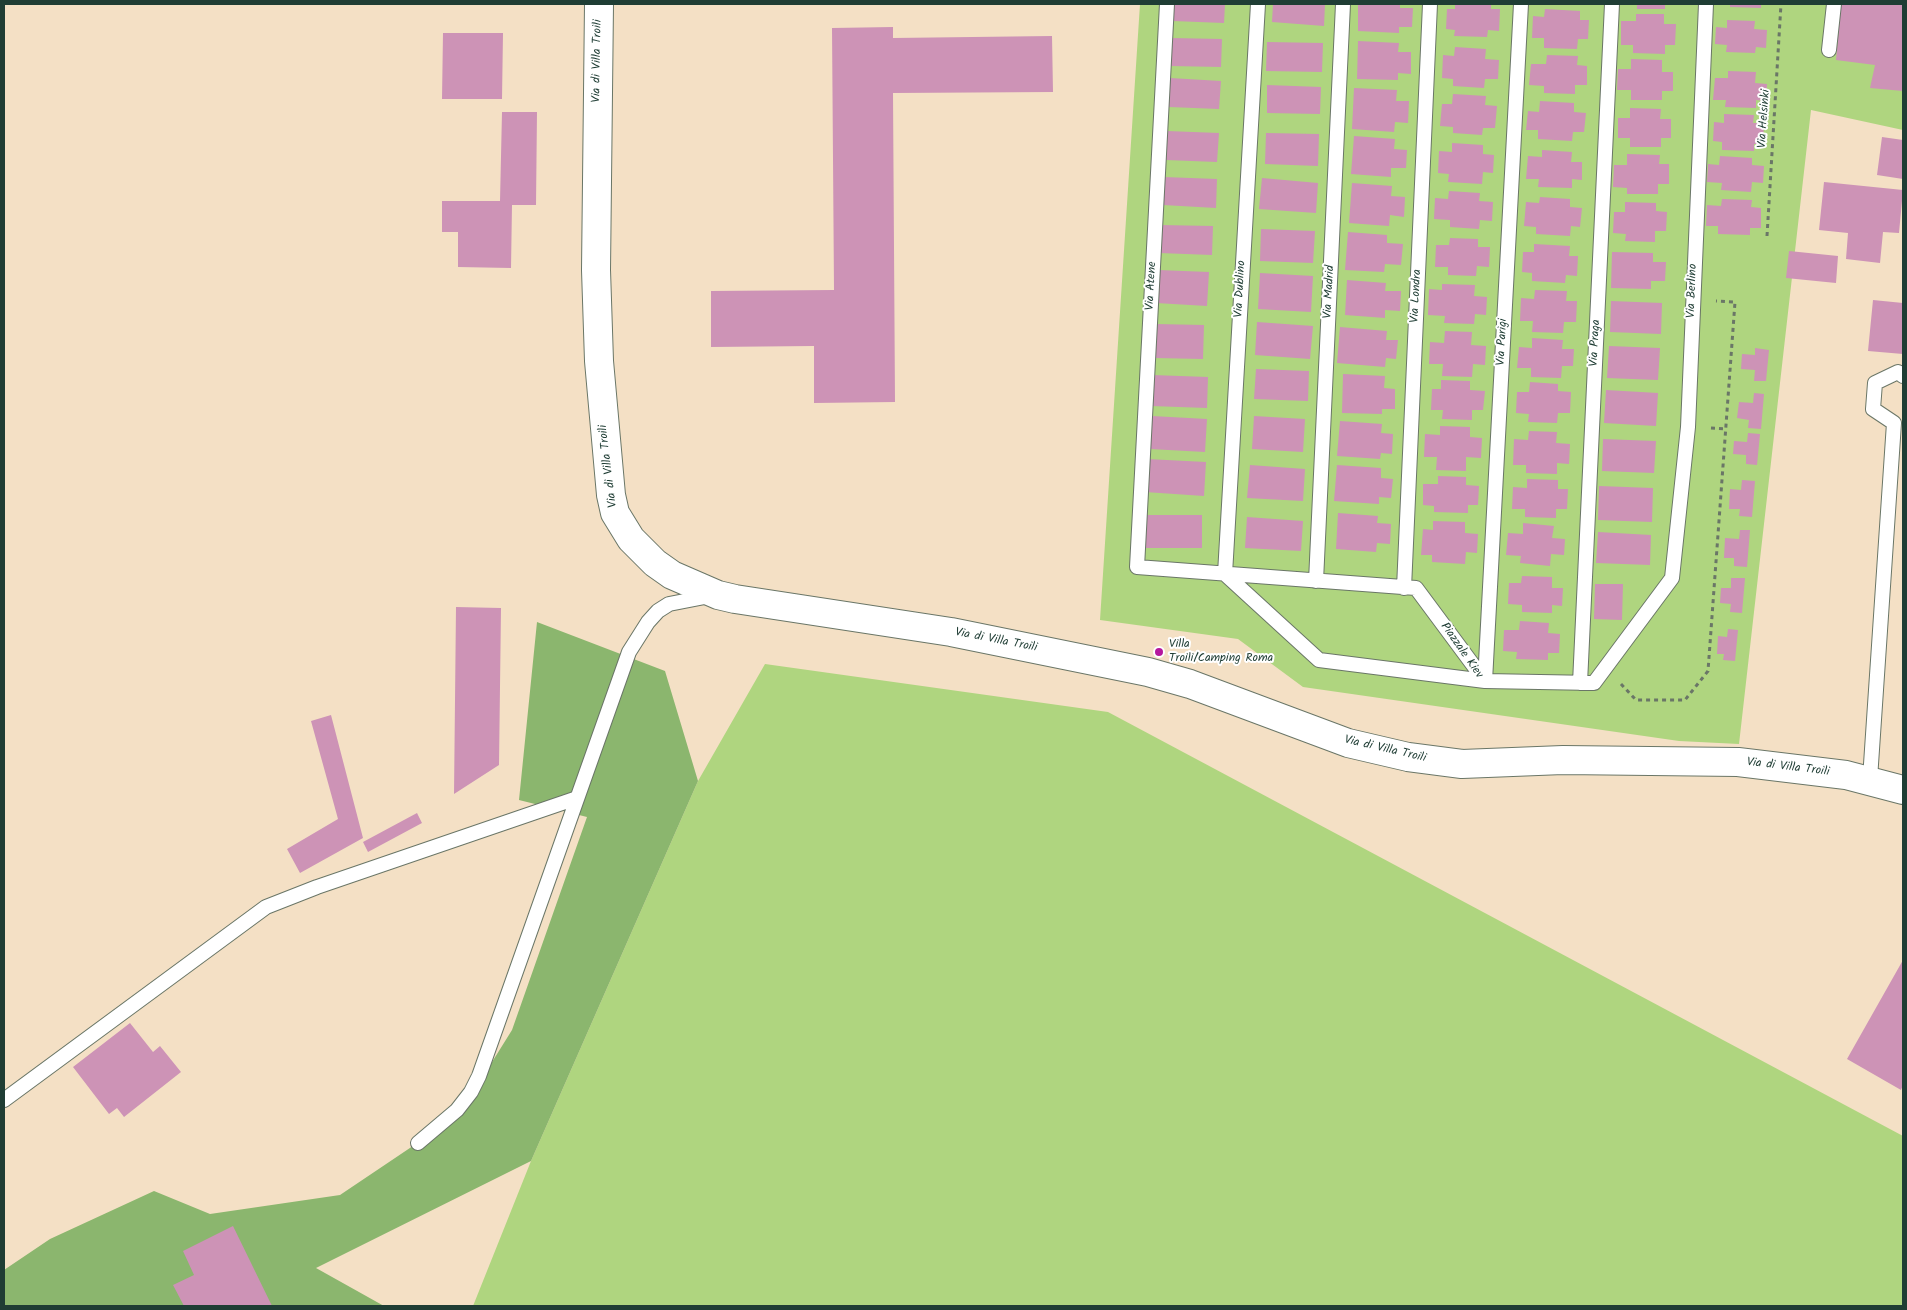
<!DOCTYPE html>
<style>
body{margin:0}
#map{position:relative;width:1907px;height:1310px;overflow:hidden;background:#f4e0c5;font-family:Kalam,sans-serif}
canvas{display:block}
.frame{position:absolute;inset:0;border:5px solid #1f3d34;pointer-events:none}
</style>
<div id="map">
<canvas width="1907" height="1310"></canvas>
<div class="frame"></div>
</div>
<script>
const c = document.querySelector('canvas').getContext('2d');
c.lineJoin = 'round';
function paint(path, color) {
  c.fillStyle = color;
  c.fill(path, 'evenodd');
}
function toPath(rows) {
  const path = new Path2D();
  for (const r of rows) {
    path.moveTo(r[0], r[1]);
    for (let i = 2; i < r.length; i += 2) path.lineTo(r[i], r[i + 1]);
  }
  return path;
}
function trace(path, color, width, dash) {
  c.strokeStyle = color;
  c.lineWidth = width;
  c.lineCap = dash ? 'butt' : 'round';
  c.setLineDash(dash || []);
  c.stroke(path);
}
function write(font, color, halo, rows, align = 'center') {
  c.font = font + ' Kalam,sans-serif';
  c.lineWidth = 4;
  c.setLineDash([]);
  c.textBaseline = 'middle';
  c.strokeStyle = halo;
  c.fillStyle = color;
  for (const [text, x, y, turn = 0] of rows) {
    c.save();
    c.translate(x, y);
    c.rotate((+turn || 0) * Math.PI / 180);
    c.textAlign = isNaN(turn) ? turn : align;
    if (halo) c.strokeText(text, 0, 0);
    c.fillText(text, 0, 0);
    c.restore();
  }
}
paint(toPath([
 [1140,4,1903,4,1903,130,1811,110,1739,744,1679,741,1303,687,1238,639,1100,620],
 [765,664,1108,712,1903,1136,1903,1306,473,1306,531,1161,698,781]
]), '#afd57f');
paint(toPath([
 [537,622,665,671,698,781,531,1161,316,1268,384,1306,4,1306,4,1270,50,1239,154,1191,210,1214,340,1195,459,1115,512,1030,587,817,519,800]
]), '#8bb66e');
paint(toPath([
 [1174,4,1225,4,1224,23,1173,21],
 [1273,4,1325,4,1324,26,1272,22],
 [1358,4,1400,4,1400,8,1413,8,1412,27,1399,27,1399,33,1358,31],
 [1455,4,1491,4,1491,9,1500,9,1499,31,1488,30,1487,37,1454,36,1455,30,1446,29,1447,9,1455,9],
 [1637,4,1665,4,1665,9,1637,9],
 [1730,4,1761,4,1761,8,1730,7],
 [1841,4,1903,4,1903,91,1870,88,1875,65,1836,60],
 [1545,9,1580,11,1580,20,1589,20,1588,39,1578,39,1577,49,1544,48,1544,38,1532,38,1533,16,1544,17],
 [1636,14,1664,14,1664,24,1676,24,1675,45,1665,45,1665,54,1633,53,1633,45,1621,45,1621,21,1636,21],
 [1727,20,1755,21,1754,29,1767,30,1766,48,1756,47,1755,53,1726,52,1727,45,1715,44,1716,27,1727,28],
 [893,27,893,38,1052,36,1053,92,893,93,895,402,814,403,814,346,711,347,711,291,834,290,832,28],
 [443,33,503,33,502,99,442,99],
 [1171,38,1222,39,1221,67,1170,66],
 [1358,41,1399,43,1398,52,1411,52,1411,74,1398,73,1398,80,1357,79],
 [1267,42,1323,43,1322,72,1266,71],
 [1455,47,1486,49,1485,59,1499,60,1498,79,1485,79,1484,88,1453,86,1453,79,1442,78,1443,55,1454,56],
 [1547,55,1578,56,1577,65,1587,66,1587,85,1575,85,1575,94,1544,93,1544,86,1529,85,1531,64,1546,64],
 [1631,59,1662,60,1662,72,1673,72,1673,91,1662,91,1662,100,1631,100,1631,90,1617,90,1618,69,1631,69],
 [1728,71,1756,72,1755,83,1767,84,1766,101,1756,100,1756,108,1725,107,1726,100,1713,100,1715,78,1728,78],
 [1170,78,1221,81,1219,109,1169,107],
 [1267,85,1321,87,1320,114,1267,113],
 [1354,88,1397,90,1396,101,1409,101,1408,123,1395,122,1394,132,1352,129],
 [1453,94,1486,96,1485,105,1497,106,1495,128,1483,128,1482,135,1453,133,1453,127,1440,126,1442,104,1452,104],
 [1540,101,1574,103,1574,112,1586,113,1584,132,1573,132,1572,141,1538,139,1538,130,1526,130,1528,111,1539,112],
 [1630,108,1661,109,1660,119,1671,119,1671,138,1661,138,1661,147,1630,147,1630,138,1618,138,1618,118,1630,118],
 [502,112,537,112,536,205,512,205,511,268,458,267,458,232,442,232,442,201,500,201],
 [1724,114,1754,115,1753,123,1764,123,1763,144,1754,144,1754,151,1722,150,1722,142,1713,141,1714,122,1724,123],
 [1167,131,1219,133,1217,162,1166,160],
 [1266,133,1319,134,1318,166,1265,164],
 [1354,136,1395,139,1394,149,1407,150,1406,168,1391,168,1391,177,1351,174],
 [1882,137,1903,140,1903,179,1877,175],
 [1452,143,1483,145,1483,154,1494,155,1493,173,1483,172,1482,184,1448,182,1449,174,1438,173,1439,151,1452,152],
 [1542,150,1572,152,1571,162,1582,162,1582,180,1572,179,1572,188,1538,187,1539,179,1526,179,1528,156,1542,157],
 [1627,154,1660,155,1659,164,1669,164,1669,184,1658,184,1658,194,1627,194,1627,188,1613,187,1614,165,1627,165],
 [1720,156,1752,158,1752,165,1764,166,1763,183,1752,182,1751,192,1721,190,1722,183,1707,182,1708,164,1719,165],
 [1164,177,1217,179,1216,208,1163,205],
 [1262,178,1318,183,1316,213,1259,209],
 [1824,182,1903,190,1899,233,1883,232,1880,263,1846,259,1848,233,1819,230],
 [1352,183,1392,186,1391,196,1405,197,1404,217,1390,215,1389,226,1349,223],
 [1449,191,1480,193,1479,201,1493,202,1492,221,1480,220,1479,229,1450,227,1450,220,1434,219,1435,198,1448,199],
 [1540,197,1570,199,1570,207,1582,208,1580,227,1571,226,1570,236,1536,234,1536,227,1524,226,1526,202,1539,203],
 [1722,199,1752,200,1751,207,1761,208,1761,228,1750,228,1750,235,1718,234,1718,226,1706,226,1707,205,1721,206],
 [1625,202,1656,203,1656,211,1667,212,1666,231,1655,231,1655,242,1625,241,1626,234,1613,233,1614,212,1625,212],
 [1160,225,1213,226,1212,255,1159,253],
 [1261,229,1315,231,1313,263,1260,261],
 [1348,232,1387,235,1387,243,1403,244,1401,265,1385,264,1384,272,1345,270],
 [1450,238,1478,239,1478,247,1490,247,1489,267,1477,266,1476,276,1448,275,1448,267,1435,267,1436,245,1449,245],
 [1534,244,1570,246,1569,256,1578,256,1577,276,1566,275,1565,283,1532,281,1532,273,1522,272,1523,252,1534,252],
 [1789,251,1838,256,1836,283,1786,278],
 [1612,252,1653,253,1653,262,1666,262,1665,281,1651,281,1651,289,1611,288],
 [1158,270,1209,272,1207,306,1156,303],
 [1260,273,1313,276,1311,312,1258,309],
 [1347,280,1386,283,1385,291,1401,291,1400,311,1385,310,1385,318,1345,315],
 [1442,284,1475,285,1474,296,1487,297,1486,315,1475,314,1474,324,1444,323,1445,316,1428,315,1429,289,1442,290],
 [1535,290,1567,291,1566,301,1577,301,1576,322,1564,322,1563,333,1532,332,1533,321,1520,321,1521,298,1534,299],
 [1873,300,1903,303,1903,354,1868,351],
 [1611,301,1662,303,1661,334,1610,332],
 [1257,322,1313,326,1310,359,1255,355],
 [1155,324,1204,325,1203,359,1155,358],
 [1340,327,1387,331,1386,340,1398,340,1396,359,1386,358,1385,367,1337,363],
 [1445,331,1472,332,1471,345,1486,346,1485,365,1473,364,1472,377,1442,376,1443,364,1429,364,1430,342,1444,343],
 [1532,338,1563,340,1562,349,1574,349,1573,366,1562,366,1561,378,1531,377,1531,368,1517,368,1519,347,1532,348],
 [1609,346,1660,348,1658,380,1607,378],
 [1755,348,1769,350,1766,381,1754,381,1755,370,1741,369,1742,354,1755,355],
 [1256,369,1309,371,1308,401,1254,399],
 [1343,374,1385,376,1384,388,1395,389,1395,409,1382,409,1382,414,1342,413],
 [1152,375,1208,377,1207,408,1151,406],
 [1441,380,1470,381,1470,390,1485,391,1483,410,1472,410,1472,420,1442,419,1443,410,1431,410,1432,389,1441,389],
 [1530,382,1558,384,1558,391,1571,392,1570,413,1558,413,1557,423,1528,422,1529,414,1516,413,1517,392,1529,392],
 [1606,390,1658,393,1656,426,1604,423],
 [1754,393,1764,394,1761,429,1748,428,1749,420,1737,418,1739,402,1753,403],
 [1152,416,1207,419,1205,452,1150,449],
 [1254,416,1305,419,1303,452,1252,449],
 [1340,421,1382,424,1381,433,1393,434,1392,454,1381,453,1380,459,1337,456],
 [1440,426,1470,427,1470,437,1482,438,1481,458,1466,457,1466,471,1436,470,1437,457,1424,457,1425,434,1440,435],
 [1529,431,1557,432,1556,443,1570,444,1569,464,1557,463,1557,474,1526,473,1526,465,1513,465,1514,439,1528,440],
 [1748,433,1760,434,1757,465,1746,464,1746,455,1733,454,1734,441,1747,442],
 [1603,439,1656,441,1654,473,1602,471],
 [1147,459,1206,462,1204,496,1145,492],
 [1250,465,1305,469,1303,501,1247,498],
 [1337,465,1381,468,1381,478,1393,479,1391,498,1379,497,1379,504,1334,501],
 [1438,476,1466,477,1466,485,1479,486,1478,505,1468,505,1468,513,1434,512,1434,506,1423,505,1423,484,1438,484],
 [1527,479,1558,480,1558,489,1568,489,1567,509,1556,509,1556,518,1525,517,1525,509,1512,509,1513,487,1527,488],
 [1742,480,1755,481,1752,517,1739,516,1740,509,1729,509,1730,489,1741,490],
 [1599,486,1653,488,1652,522,1598,520],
 [1338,513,1378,516,1377,523,1391,524,1390,544,1377,543,1376,552,1336,549],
 [1146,515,1202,515,1202,548,1146,548],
 [1247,517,1303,521,1301,551,1245,548],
 [1433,521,1465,522,1465,533,1478,534,1477,553,1466,552,1465,564,1432,562,1432,555,1421,555,1423,529,1433,530],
 [1523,523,1554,526,1552,538,1565,539,1564,555,1551,554,1550,566,1520,563,1521,556,1506,555,1508,533,1523,534],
 [1740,530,1750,530,1747,567,1734,566,1734,558,1724,558,1725,538,1739,539],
 [1598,532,1651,535,1650,565,1596,563],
 [1522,576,1552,577,1552,588,1563,588,1562,606,1552,605,1552,613,1522,612,1522,605,1508,604,1509,583,1521,583],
 [1731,578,1745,578,1742,613,1730,612,1731,604,1720,603,1721,588,1731,588],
 [1595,584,1623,584,1622,620,1594,619],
 [456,607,501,608,499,765,454,794],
 [1520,621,1549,623,1548,633,1560,634,1559,653,1548,653,1548,660,1516,659,1517,652,1503,651,1504,630,1519,630],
 [1728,629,1738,630,1735,661,1723,660,1724,654,1717,654,1718,636,1727,637],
 [331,715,363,838,300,873,287,849,338,819,311,721],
 [417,813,422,823,368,852,363,842],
 [1903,960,1903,1085,1901,1090,1847,1059],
 [130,1023,153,1052,160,1046,181,1072,124,1117,117,1108,109,1114,73,1067],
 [233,1226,272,1306,184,1306,173,1285,194,1275,183,1251]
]), '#cd93b6');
const service = toPath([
 [1167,4,1137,567,1416,588,1485,681],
 [1829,50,1834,4],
 [1894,423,1873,409,1875,383,1898,372,1903,376],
 [1225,574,1319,660,1485,681,1594,683,1672,578,1688,427,1706,4],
 [1225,574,1258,4],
 [1316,581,1343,4],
 [1404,588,1430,4],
 [1485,681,1521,4],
 [1580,683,1612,4],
 [1870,779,1894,423],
 [4,1100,266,907,317,887,577,798],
 [418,1143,457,1110,471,1092,479,1076,629,652,648,622,658,611,669,604,710,596]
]);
const tertiary = toPath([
 [599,4,596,270,599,361,611,495,615,513,631,539,655,563,672,575,718,595,735,599,951,632,1148,672,1190,684,1348,743,1408,757,1462,764,1563,760,1738,762,1846,775,1903,790]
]);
trace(service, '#6a7667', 16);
trace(tertiary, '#6a7667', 30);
trace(toPath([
 [1767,236,1781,4],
 [1711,428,1727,429],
 [1621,684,1636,700,1685,700,1708,671,1735,302,1716,301]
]), '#6a7667', 3, [4, 4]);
trace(service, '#fff', 14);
trace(tertiary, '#fff', 28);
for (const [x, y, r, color] of [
 [1159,652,5,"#b5179e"]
]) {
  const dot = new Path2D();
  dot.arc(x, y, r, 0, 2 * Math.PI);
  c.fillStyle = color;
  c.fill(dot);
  trace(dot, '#fff', 2);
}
write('12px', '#1f3d34', '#fff', [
 ["Via di Villa Troili",598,61,-89],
 ["Via Helsinki",1765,119,-86],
 ["Via Atene",1152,286,-87],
 ["Via Dublino",1241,289,-87],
 ["Via Berlino",1693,291,-88],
 ["Via Madrid",1330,292,-87],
 ["Via Londra",1417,296,-87],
 ["Via Parigi",1503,342,-87],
 ["Via Praga",1596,343,-87],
 ["Via di Villa Troili",609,466,-97],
 ["Via di Villa Troili",996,641,11],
 ["Piazzale Kiev",1461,651,55],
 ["Via di Villa Troili",1385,750,13],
 ["Via di Villa Troili",1788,768,7]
]);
write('12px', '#1f3d34', '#fff', [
 ["Villa",1169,645],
 ["Troili/Camping Roma",1169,659]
], 'left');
</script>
